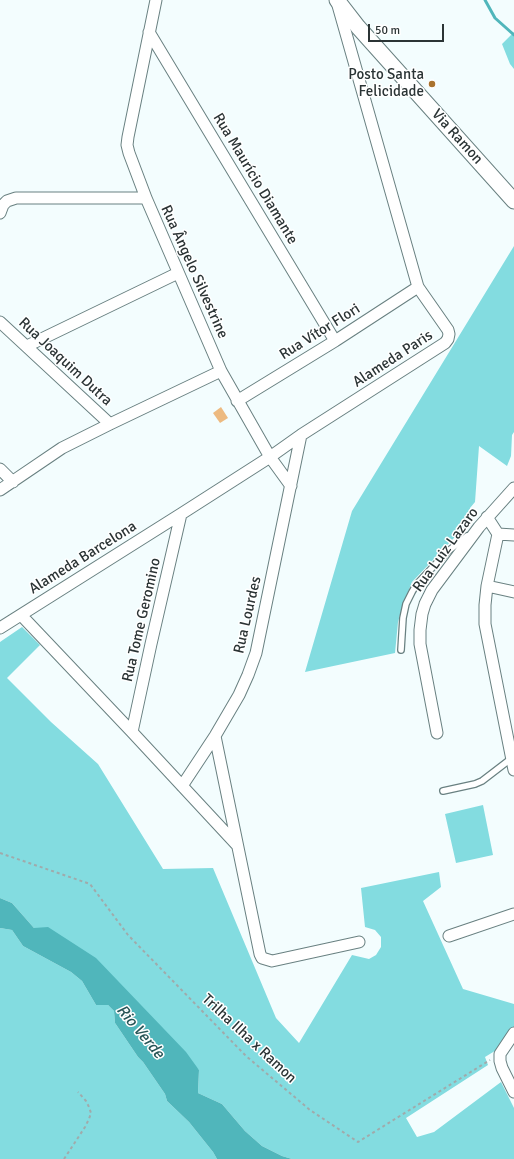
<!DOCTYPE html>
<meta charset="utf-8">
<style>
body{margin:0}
#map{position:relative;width:514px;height:1159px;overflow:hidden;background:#f3fdfe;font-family:Signika,sans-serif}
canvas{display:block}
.scale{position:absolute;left:368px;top:24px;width:76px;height:18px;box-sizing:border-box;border:2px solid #2b3435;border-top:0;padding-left:5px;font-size:12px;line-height:14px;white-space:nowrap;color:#2b3435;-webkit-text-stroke:3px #fff;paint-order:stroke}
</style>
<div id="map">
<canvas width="514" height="1159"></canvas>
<div class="scale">50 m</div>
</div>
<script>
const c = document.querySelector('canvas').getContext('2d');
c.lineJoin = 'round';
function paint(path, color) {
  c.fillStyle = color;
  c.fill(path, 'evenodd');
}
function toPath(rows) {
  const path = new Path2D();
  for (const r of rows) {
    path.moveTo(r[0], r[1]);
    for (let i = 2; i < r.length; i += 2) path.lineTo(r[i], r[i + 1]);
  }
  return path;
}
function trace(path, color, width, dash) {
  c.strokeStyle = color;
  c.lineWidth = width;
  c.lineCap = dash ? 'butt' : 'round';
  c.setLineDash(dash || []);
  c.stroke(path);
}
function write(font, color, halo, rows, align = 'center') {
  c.font = font + ' Signika,sans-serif';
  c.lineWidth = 3;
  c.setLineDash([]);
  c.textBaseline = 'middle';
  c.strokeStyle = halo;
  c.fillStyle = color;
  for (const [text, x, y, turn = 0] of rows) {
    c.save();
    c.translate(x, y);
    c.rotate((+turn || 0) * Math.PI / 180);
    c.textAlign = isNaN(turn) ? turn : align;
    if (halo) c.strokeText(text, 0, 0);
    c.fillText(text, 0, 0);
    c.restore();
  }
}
paint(toPath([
 [514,32,514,69,510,64,502,44],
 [514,246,514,432,512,435,511,456,507,466,479,446,475,502,470,508,473,518,412,582,404,602,398,622,395,653,305,672,352,511],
 [22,627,40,645,7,678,51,722,98,764,163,869,213,868,276,1018,299,1043,352,955,369,959,376,955,381,947,381,937,375,930,365,927,361,888,439,872,441,887,423,901,463,989,514,1004,514,1027,508,1033,498,1049,485,1057,488,1065,406,1118,417,1137,434,1132,501,1082,514,1108,514,1159,292,1159,282,1156,262,1146,245,1131,222,1104,198,1093,199,1070,34,928,12,903,0,898,0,642],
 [483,805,493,855,456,863,445,814],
 [0,928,12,930,23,946,71,972,82,981,96,1005,108,1005,114,1011,115,1023,138,1057,143,1062,165,1094,167,1101,189,1122,213,1152,217,1159,0,1159]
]), '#83dce0');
paint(toPath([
 [0,898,12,903,34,928,48,927,96,958,186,1052,199,1070,198,1093,222,1104,245,1131,262,1146,282,1156,292,1159,217,1159,213,1152,189,1122,167,1101,165,1094,143,1062,138,1057,115,1023,114,1011,108,1005,96,1005,82,981,71,972,23,946,12,930,0,928]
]), '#50b6bb');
trace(toPath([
 [485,0,495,18,514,35]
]), '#50b6bb', 3);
paint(toPath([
 [221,407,228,418,220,423,213,413]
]), '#edba80');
const lane = toPath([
 [401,650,403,618,406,604,412,592,416,585,447,552,467,536],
 [443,791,475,784,482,781,512,758]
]);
const street = toPath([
 [156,0,128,137,127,145,129,153,146,198,221,371,270,457,291,486],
 [149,32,335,341],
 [0,213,3,205,7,201,16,198,146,198],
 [0,322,110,424],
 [27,346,178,273],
 [237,401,335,341,418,287],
 [0,469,13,482],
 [0,490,62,448,110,424,221,371],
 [487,517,498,534],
 [498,534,487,586,485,605,485,624,514,770],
 [498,534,514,535],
 [487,586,514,592],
 [21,615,132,732,237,845],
 [0,628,181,514,270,457,301,435,445,343,448,339,449,334,448,330,418,287,337,2],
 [132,732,151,644,181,514],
 [437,733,420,644,420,630,422,614,425,604,432,590,479,527,514,488],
 [215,736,260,954,262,958,272,961,359,942],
 [182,786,215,736,239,695,248,675,256,653,301,435],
 [449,936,514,914],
 [514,1033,500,1054,500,1061,502,1068,514,1092]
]);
const secondary = toPath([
 [337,0,358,27,514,201]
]);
trace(lane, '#698081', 8);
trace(street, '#698081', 13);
trace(secondary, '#698081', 17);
trace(toPath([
 [0,853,90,884,128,935,246,1056,310,1110,358,1142,490,1060],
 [64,1159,85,1127,89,1119,91,1113,89,1107,86,1101,78,1092]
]), '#a0aaab', 2, [3, 3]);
trace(lane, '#fff', 5.5);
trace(street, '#fff', 11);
trace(secondary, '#fff', 15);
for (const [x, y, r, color] of [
 [432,84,4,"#a9732e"]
]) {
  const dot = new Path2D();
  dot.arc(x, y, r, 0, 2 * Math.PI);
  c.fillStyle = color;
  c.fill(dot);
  trace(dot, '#fff', 1.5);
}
write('15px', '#2b3435', '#fff', [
 ["Posto Santa",424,75],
 ["Felicidade",424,92]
], 'right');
write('15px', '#2b3435', '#fff', [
 ["Via Ramon",457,137,48],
 ["Rua Maurício Diamante",255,179,59],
 ["Rua Ângelo Silvestrine",194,272,66],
 ["Rua Vítor Flori",320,332,-32],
 ["Alameda Paris",393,359,-33],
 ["Rua Joaquim Dutra",65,362,43],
 ["Rua Luiz Lazaro",446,550,-54],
 ["Alameda Barcelona",83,558,-32],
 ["Rua Lourdes",248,615,-77],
 ["Rua Tome Geromino",142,620,-77],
 ["Trilha Ilha x Ramon",249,1039,43]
]);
write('italic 16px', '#275557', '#fff', [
 ["Rio Verde",140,1032,50]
]);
</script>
